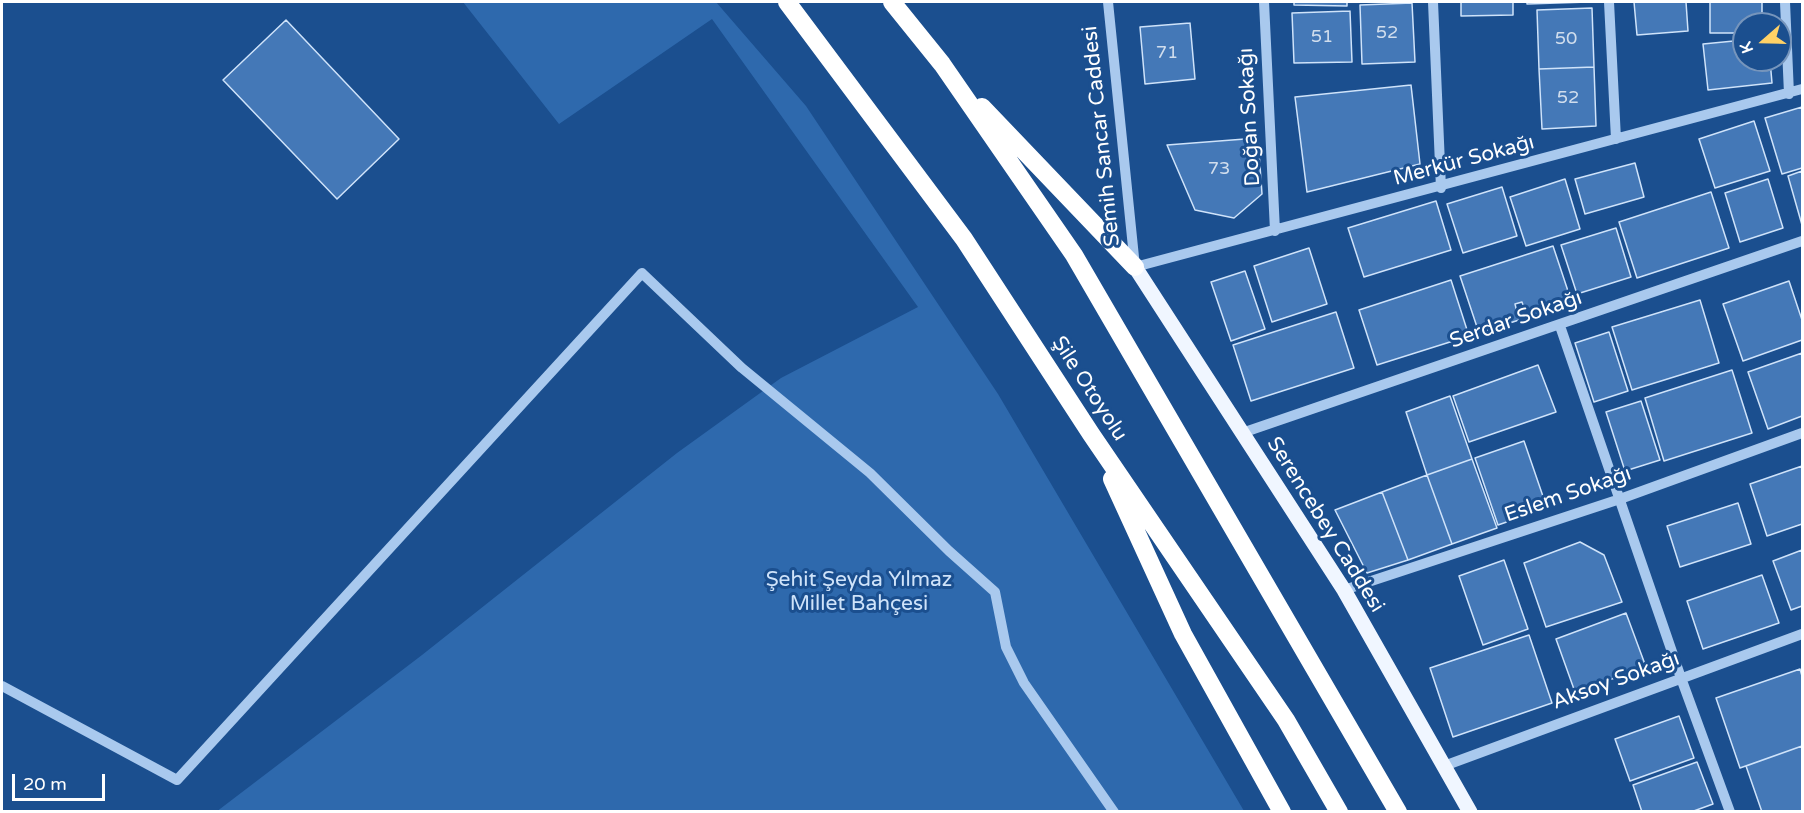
<!DOCTYPE html>
<meta charset="utf-8">
<style>
body{margin:0}
#map{position:relative;width:1804px;height:813px;overflow:hidden;background:#1b4f8f;font-family:"Varela Round",sans-serif}
canvas{display:block}
.frame{position:absolute;inset:0;border:3px solid #fff;pointer-events:none}
.north{position:absolute;left:1732px;top:12px;width:60px;height:60px;box-sizing:border-box;background:#1b4f8f;border:2px solid #7695bc;border-radius:50%;rotate:250deg;font-size:16px;font-weight:700;line-height:24px;text-align:center;color:#fff}
.north::after{content:'';display:block;margin:auto;width:21px;height:27px;background:#ffd166;clip-path:polygon(50% 0,100% 100%,50% 72%,0 100%)}
.scale{position:absolute;left:12px;top:774px;width:93px;height:27px;box-sizing:border-box;border:3px solid #fff;border-top:0;padding-left:8px;font-size:18px;line-height:21px;white-space:nowrap;color:#fff;-webkit-text-stroke:4px #1b4f8f;paint-order:stroke}
</style>
<div id="map">
<canvas width="1804" height="813"></canvas>
<div class="frame"></div>
<div class="north">K</div>
<div class="scale">20 m</div>
</div>
<script>
const c = document.querySelector('canvas').getContext('2d');
c.lineJoin = 'round';
function paint(path, color) {
  c.fillStyle = color;
  c.fill(path, 'evenodd');
}
function toPath(rows) {
  const path = new Path2D();
  for (const r of rows) {
    path.moveTo(r[0], r[1]);
    for (let i = 2; i < r.length; i += 2) path.lineTo(r[i], r[i + 1]);
  }
  return path;
}
function trace(path, color, width, dash) {
  c.strokeStyle = color;
  c.lineWidth = width;
  c.lineCap = dash ? 'butt' : 'round';
  c.setLineDash(dash || []);
  c.stroke(path);
}
function write(font, color, halo, rows, align = 'center') {
  c.font = font + ' "Varela Round",sans-serif';
  c.lineWidth = 6;
  c.setLineDash([]);
  c.textBaseline = 'middle';
  c.strokeStyle = halo;
  c.fillStyle = color;
  for (const [text, x, y, turn = 0] of rows) {
    c.save();
    c.translate(x, y);
    c.rotate((+turn || 0) * Math.PI / 180);
    c.textAlign = isNaN(turn) ? turn : align;
    if (halo) c.strokeText(text, 0, 0);
    c.fillText(text, 0, 0);
    c.restore();
  }
}
paint(toPath([
 [463,2,716,2,806,106,998,394,1244,811,216,812,422,655,677,453,781,378,918,307,712,19,559,124]
]), '#2e69ad');
const building = toPath([
 [1294,2,1347,2,1347,6,1294,5,1294,2],
 [1461,2,1513,2,1513,15,1461,16,1461,2],
 [1527,2,1588,2,1527,4,1527,2],
 [1634,2,1686,2,1688,31,1637,35,1634,2],
 [1710,2,1762,2,1762,24,1744,24,1744,33,1710,33,1710,2],
 [1412,3,1415,62,1362,64,1360,5,1412,3],
 [1592,8,1594,67,1539,69,1537,10,1592,8],
 [1350,11,1352,62,1294,63,1292,13,1350,11],
 [286,20,399,139,337,199,223,80,286,20],
 [1190,23,1195,79,1145,84,1140,27,1190,23],
 [1744,40,1744,60,1770,60,1772,83,1708,90,1703,44,1744,40],
 [1594,67,1596,126,1542,129,1539,69,1594,67],
 [1411,85,1420,164,1307,192,1295,97,1411,85],
 [1802,107,1802,168,1782,174,1765,118,1802,107],
 [1754,121,1770,171,1715,188,1699,139,1754,121],
 [1258,138,1262,194,1234,218,1195,210,1167,145,1258,138],
 [1635,163,1644,197,1585,214,1575,179,1635,163],
 [1802,171,1802,225,1788,176,1802,171],
 [1565,179,1580,229,1526,246,1510,197,1565,179],
 [1768,179,1783,228,1740,242,1725,193,1768,179],
 [1502,187,1517,236,1463,253,1447,204,1502,187],
 [1711,192,1729,248,1637,278,1619,222,1711,192],
 [1436,201,1451,250,1364,277,1348,228,1436,201],
 [1616,228,1631,277,1577,294,1561,245,1616,228],
 [1553,246,1572,303,1527,318,1522,302,1515,304,1519,320,1479,333,1460,276,1553,246],
 [1309,248,1327,304,1272,322,1254,266,1309,248],
 [1245,271,1265,329,1231,341,1211,282,1245,271],
 [1451,280,1469,336,1377,365,1359,310,1451,280],
 [1789,281,1802,320,1802,340,1743,361,1723,304,1789,281],
 [1700,300,1719,363,1632,390,1612,327,1700,300],
 [1336,312,1354,368,1251,401,1233,345,1336,312],
 [1609,332,1628,391,1594,402,1575,343,1609,332],
 [1802,353,1802,416,1768,429,1748,372,1802,353],
 [1538,365,1556,412,1469,442,1453,396,1538,365],
 [1732,370,1752,433,1664,461,1645,398,1732,370],
 [1450,396,1472,459,1427,475,1406,412,1450,396],
 [1641,401,1660,460,1625,471,1606,412,1641,401],
 [1524,441,1547,508,1498,525,1475,458,1524,441],
 [1472,459,1497,528,1452,544,1427,475,1472,459],
 [1802,466,1802,524,1767,536,1750,484,1802,466],
 [1427,475,1452,544,1408,560,1382,492,1427,475],
 [1382,492,1408,560,1367,573,1335,510,1382,492],
 [1738,503,1751,544,1680,567,1667,526,1738,503],
 [1580,542,1604,555,1622,602,1546,627,1524,563,1580,542],
 [1802,550,1802,606,1791,610,1773,561,1802,550],
 [1504,560,1528,629,1483,645,1459,576,1504,560],
 [1762,575,1779,623,1703,649,1687,601,1762,575],
 [1626,613,1646,667,1575,692,1556,639,1626,613],
 [1529,635,1552,703,1453,737,1430,668,1529,635],
 [1800,669,1802,676,1802,746,1740,768,1716,698,1800,669],
 [1679,716,1694,758,1630,781,1615,739,1679,716],
 [1802,746,1802,812,1762,812,1746,766,1802,746],
 [1697,762,1713,804,1691,812,1642,812,1633,785,1697,762]
]);
paint(building, '#4478b7');
trace(building, '#cfe3fa', 1.5);
trace(toPath([
 [1108,2,1135,267,1802,89],
 [1264,2,1275,231],
 [1433,2,1441,188],
 [1609,2,1616,139],
 [1785,2,1789,94],
 [1560,326,1681,678,1730,812],
 [1242,433,1802,241],
 [1344,590,1620,499,1802,433],
 [2,686,177,780,642,273,742,368,870,473,949,551,995,592,1006,647,1024,683,1114,812],
 [1444,766,1802,634]
]), '#a9c9ee', 10);
trace(toPath([
 [1135,267,1344,590,1470,812]
]), '#f0f6ff', 15);
trace(toPath([
 [787,2,964,239,1091,434,1286,720,1339,812],
 [892,2,942,64,1074,255,1398,812],
 [982,107,1135,267],
 [1112,479,1183,634,1282,812]
]), '#fff', 18);
write('18px', '#d0dded', null, [
 ["52",1387,33],
 ["51",1322,37],
 ["50",1566,39],
 ["71",1167,53],
 ["52",1568,98],
 ["73",1219,169]
]);
write('21px', '#fff', '#1b4f8f', [
 ["Doğan Sokağı",1250,117,-93],
 ["Semih Sancar Caddesi",1102,136,-96],
 ["Merkür Sokağı",1464,161,-15],
 ["Serdar Sokağı",1516,320,-19],
 ["Şile Otoyolu",1089,389,57],
 ["Eslem Sokağı",1568,495,-19],
 ["Serencebey Caddesi",1325,525,58],
 ["Aksoy Sokağı",1616,681,-20]
]);
write('21px', '#cfe3fa', '#1b4f8f', [
 ["Şehit Şeyda Yılmaz",859,580],
 ["Millet Bahçesi",859,604]
]);
</script>
